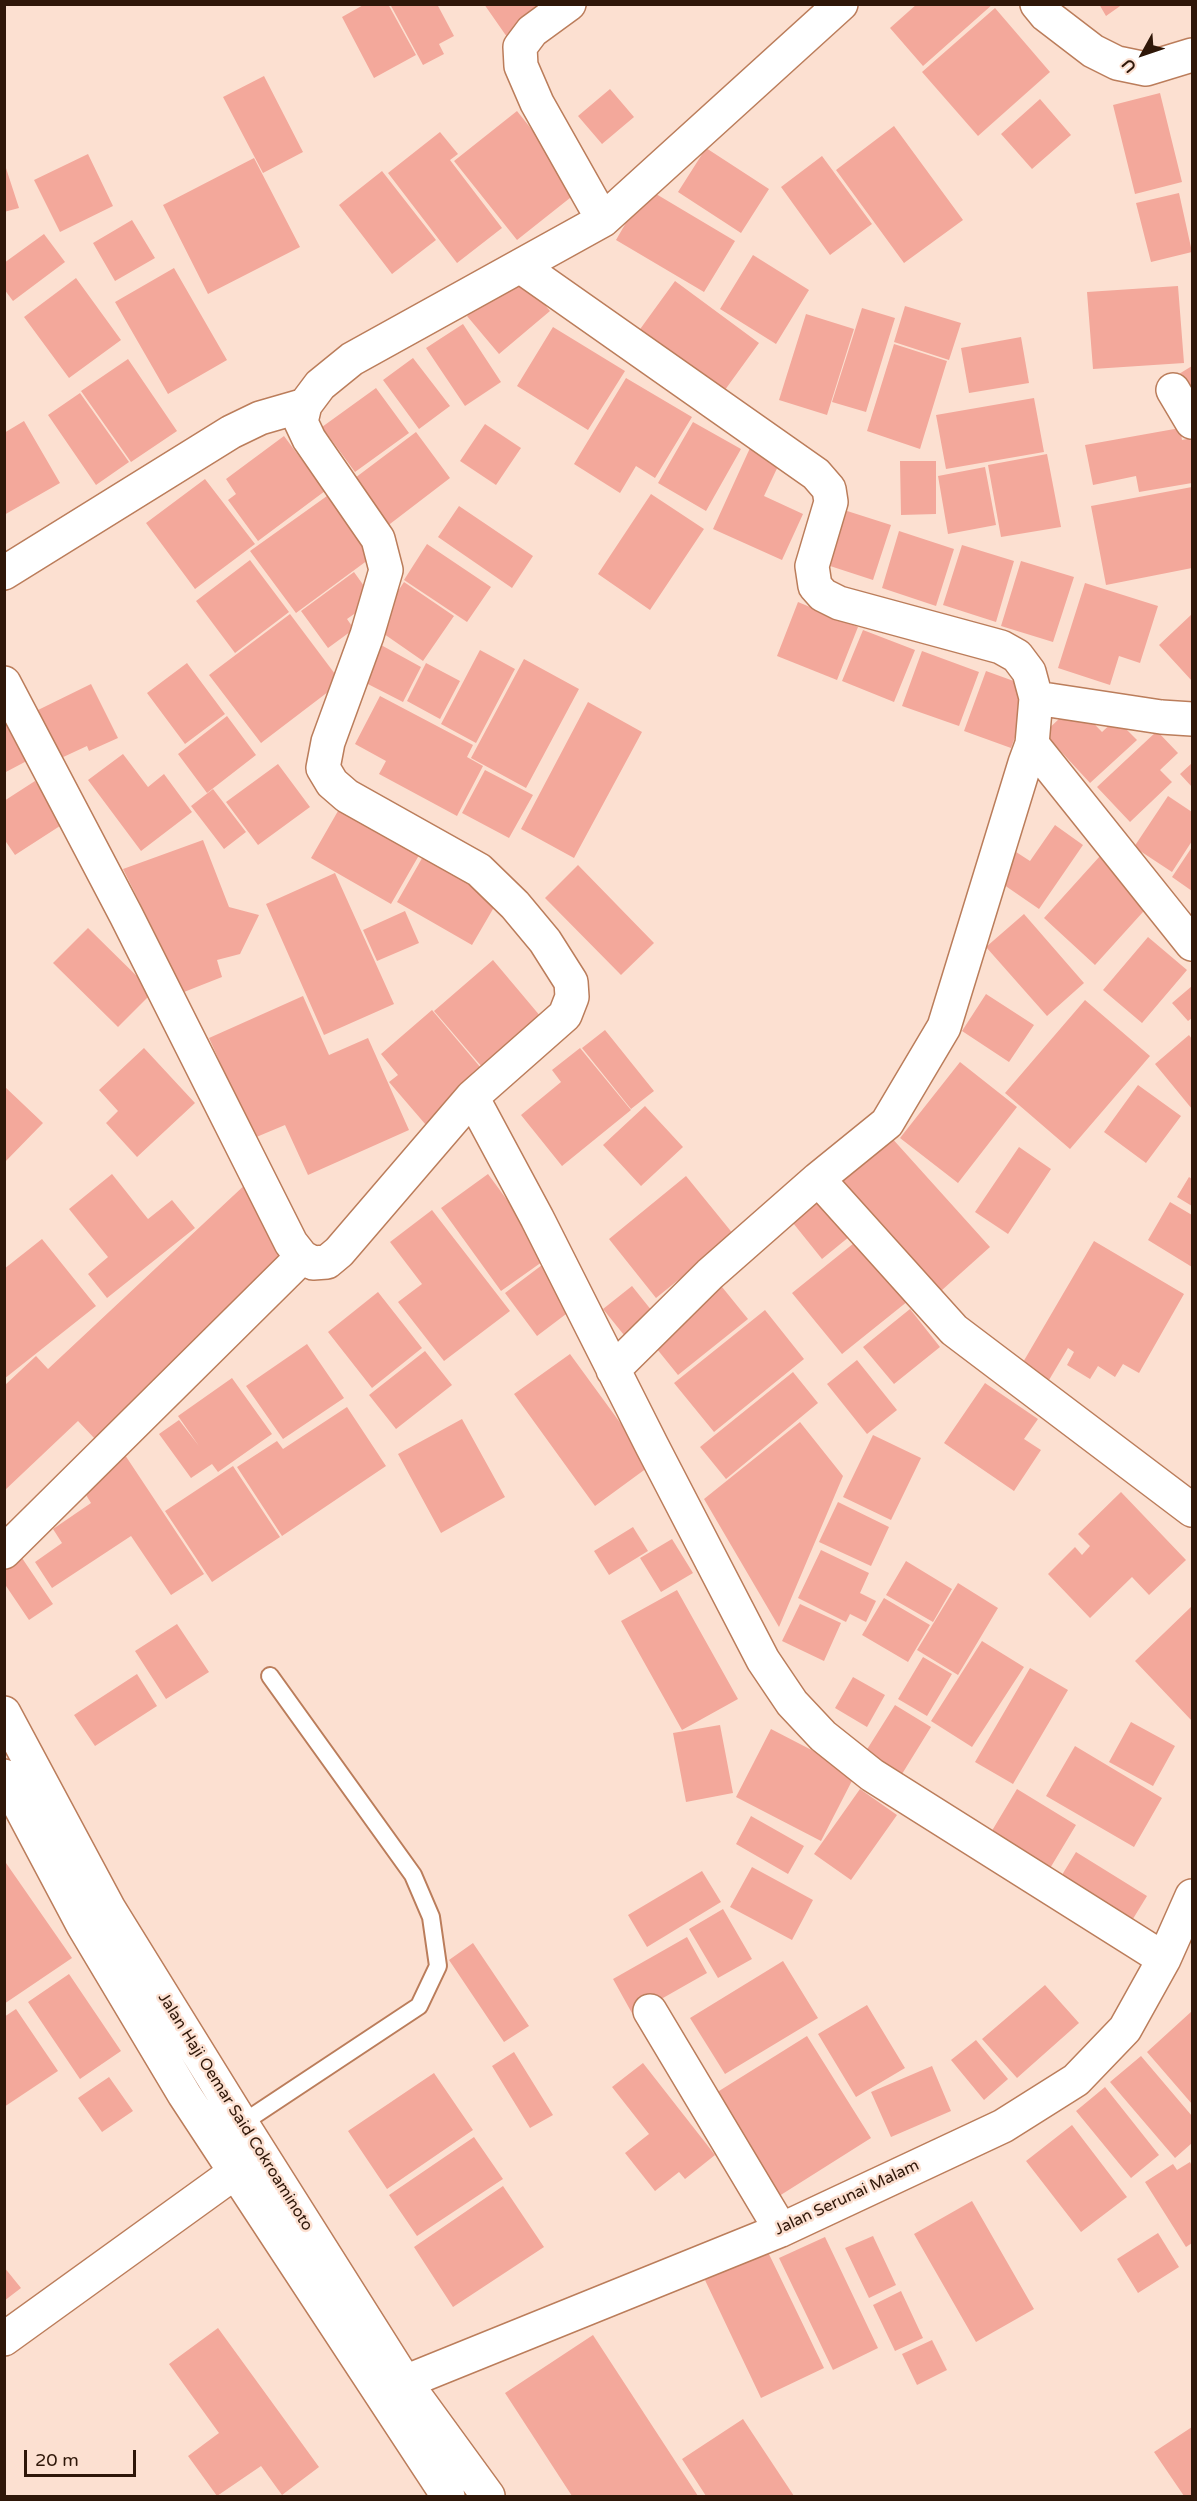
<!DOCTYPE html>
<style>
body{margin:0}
#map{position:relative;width:1197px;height:2501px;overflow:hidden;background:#fce0d1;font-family:"Varela Round",sans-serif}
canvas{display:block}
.frame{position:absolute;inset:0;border:6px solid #2f1709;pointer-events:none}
.north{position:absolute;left:1113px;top:24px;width:60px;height:60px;-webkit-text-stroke:4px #fce0d1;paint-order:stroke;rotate:230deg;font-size:16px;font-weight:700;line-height:24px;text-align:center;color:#2f1709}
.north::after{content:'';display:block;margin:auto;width:21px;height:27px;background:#2f1709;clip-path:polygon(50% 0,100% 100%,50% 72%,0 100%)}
.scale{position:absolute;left:24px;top:2450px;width:112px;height:27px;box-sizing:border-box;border:3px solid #2f1709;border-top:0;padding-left:8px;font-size:18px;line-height:21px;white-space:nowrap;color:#2f1709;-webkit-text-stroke:4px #fce0d1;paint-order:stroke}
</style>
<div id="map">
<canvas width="1197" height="2501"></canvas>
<div class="frame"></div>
<div class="north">U</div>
<div class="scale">20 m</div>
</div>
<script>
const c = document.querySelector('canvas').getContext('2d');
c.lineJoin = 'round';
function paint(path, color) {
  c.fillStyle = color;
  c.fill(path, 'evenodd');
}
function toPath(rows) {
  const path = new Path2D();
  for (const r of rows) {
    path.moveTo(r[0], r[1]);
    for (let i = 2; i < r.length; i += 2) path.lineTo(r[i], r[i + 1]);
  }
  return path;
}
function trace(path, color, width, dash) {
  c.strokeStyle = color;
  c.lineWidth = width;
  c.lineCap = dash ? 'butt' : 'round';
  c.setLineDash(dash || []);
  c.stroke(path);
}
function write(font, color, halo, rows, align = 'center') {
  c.font = font + ' "Varela Round",sans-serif';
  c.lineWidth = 5;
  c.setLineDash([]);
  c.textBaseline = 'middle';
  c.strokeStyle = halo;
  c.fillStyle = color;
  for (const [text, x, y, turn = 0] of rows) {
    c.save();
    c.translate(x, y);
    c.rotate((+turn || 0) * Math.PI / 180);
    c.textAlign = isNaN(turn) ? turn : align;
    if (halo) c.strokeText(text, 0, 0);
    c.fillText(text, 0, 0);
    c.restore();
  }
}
paint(toPath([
 [365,4,388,4,416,55,374,78,342,17],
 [390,4,437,4,454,36,439,44,444,54,423,65],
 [484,4,553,4,507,37],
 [917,4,993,4,923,66,890,28],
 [1099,4,1123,4,1106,16],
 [995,8,1050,72,978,136,922,72],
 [264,76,303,152,263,173,223,97],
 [610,89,634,117,602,144,578,116],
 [1160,93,1182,182,1135,194,1113,105],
 [1040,99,1071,135,1032,169,1001,134],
 [517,111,580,190,517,240,454,161],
 [894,126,963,220,904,263,836,170],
 [440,132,458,154,450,160,502,228,457,263,388,173],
 [706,148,769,189,741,233,678,192],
 [88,154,113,206,60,232,34,180],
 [822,156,872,224,830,255,781,187],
 [254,158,300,247,208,294,163,205],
 [4,162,19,208,4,212],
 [382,171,436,240,392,274,339,205],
 [646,188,735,241,704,292,616,240],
 [1179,193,1192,252,1151,262,1136,203],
 [132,220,155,258,115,281,93,243],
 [44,234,65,262,13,301,4,289,4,263],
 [753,255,809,290,776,344,720,309],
 [174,268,227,360,168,394,115,302],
 [518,273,550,311,499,354,467,316],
 [76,278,121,340,69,378,24,317],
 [675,281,759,343,722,394,638,332],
 [1178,286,1184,363,1093,369,1087,292],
 [905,306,961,323,949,360,894,342],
 [862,308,895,318,866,412,832,402],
 [806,314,854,329,827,415,779,400],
 [463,324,501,382,465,406,426,348],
 [553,327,625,371,588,430,517,386],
 [1021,337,1029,383,969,393,961,348],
 [894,344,947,361,920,449,867,431],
 [413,358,450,406,419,429,383,380],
 [128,359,177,431,131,462,81,391],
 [1192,366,1192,410,1174,377],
 [626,378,692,417,655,478,636,466,620,493,574,464],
 [376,388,409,433,355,472,322,427],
 [80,393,129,462,96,485,48,415],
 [1034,398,1044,452,946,469,936,415],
 [24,421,60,483,4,515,4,433],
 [693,422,741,449,706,511,658,483],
 [485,424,521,448,496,485,460,461],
 [1180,428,1182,440,1192,438,1192,483,1139,492,1136,476,1093,485,1085,445],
 [416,432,450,478,386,527,351,481],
 [284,436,325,491,258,541,228,500,236,494,226,479],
 [750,448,780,462,764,496,803,514,782,560,713,529],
 [1047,454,1061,527,1001,537,988,465],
 [900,461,936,461,936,514,901,515],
 [985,467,996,525,948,534,938,476],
 [205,479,255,544,195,589,146,523],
 [1192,487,1192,568,1106,585,1091,506],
 [651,494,704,529,650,610,598,574],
 [327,496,372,557,296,613,250,551],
 [459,506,533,556,512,588,438,537],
 [844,510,891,525,873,580,827,565],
 [899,531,954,549,936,606,882,588],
 [427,544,491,587,467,622,404,580],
 [962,545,1014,561,996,622,943,605],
 [250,560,289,612,235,653,196,601],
 [1021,561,1074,577,1053,642,1001,626],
 [354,572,374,600,347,619,354,629,328,648,301,611],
 [404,582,454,616,423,661,374,627],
 [1085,583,1158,606,1140,663,1119,656,1110,685,1058,668],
 [798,602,858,627,837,680,777,656],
 [290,614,341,682,261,743,209,675],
 [1192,614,1192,681,1159,645],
 [863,630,915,650,894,702,842,681],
 [381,645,421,667,403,702,362,681],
 [480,650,515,669,476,743,441,724],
 [922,651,979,672,959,726,902,706],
 [524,659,579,689,526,788,471,758],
 [187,663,225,714,185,744,147,693],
 [426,663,460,681,440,719,407,701],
 [986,671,1033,688,1011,748,964,731],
 [91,684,118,738,89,751,87,746,59,759,36,711],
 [4,694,38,755,4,773],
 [380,696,473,745,467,757,483,766,457,816,379,774,386,761,355,744],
 [588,702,642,732,574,858,521,829],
 [1075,704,1102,732,1116,719,1137,740,1090,783,1044,733],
 [227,716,256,755,207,793,178,754],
 [1157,731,1178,753,1160,770,1172,782,1130,822,1097,787],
 [123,754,148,787,164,774,192,812,141,851,88,780],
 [1192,763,1192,787,1180,774],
 [278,764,310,807,258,845,226,802],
 [485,770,533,795,509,838,462,813],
 [35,781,63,824,15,855,4,839,4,801],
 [213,789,246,832,224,849,191,806],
 [1168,796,1192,812,1192,841,1172,872,1134,847],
 [342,804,422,850,391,904,311,858],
 [1055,825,1083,845,1039,909,994,878,1013,850,1030,861],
 [203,840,229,907,259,915,240,954,217,960,222,977,184,992,123,869],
 [1192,847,1192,891,1172,877],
 [425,853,500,897,472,945,397,902],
 [1100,856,1152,902,1095,965,1044,918],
 [578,865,654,943,621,975,545,898],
 [335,873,394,1004,324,1035,266,904],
 [405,911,419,943,377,961,363,930],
 [1024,914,1084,983,1047,1016,986,947],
 [88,928,153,992,118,1027,53,963],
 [1148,937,1187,970,1142,1023,1103,990],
 [493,960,541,1017,482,1067,434,1011],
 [1192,986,1192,1018,1188,1021,1172,1003],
 [986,994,1034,1025,1009,1062,962,1031],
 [303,996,329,1055,368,1038,409,1130,308,1175,285,1125,254,1138,209,1038],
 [1085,1000,1150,1056,1070,1149,1005,1093],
 [432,1010,486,1074,426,1125,389,1082,398,1075,381,1054],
 [605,1030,654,1091,631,1109,582,1048],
 [1189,1035,1192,1039,1192,1109,1155,1064],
 [144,1048,195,1103,137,1157,106,1123,118,1111,99,1090],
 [580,1048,631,1110,562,1166,521,1115,561,1082,552,1070],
 [960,1062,1017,1107,958,1183,900,1138],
 [1138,1085,1181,1116,1146,1163,1104,1132],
 [4,1086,43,1123,4,1163],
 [645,1106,683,1147,641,1186,603,1145],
 [890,1136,990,1247,932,1299,833,1187],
 [1019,1147,1051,1169,1008,1234,975,1212],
 [112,1174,148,1219,172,1200,195,1228,107,1298,88,1274,108,1257,69,1209],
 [488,1174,549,1257,501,1291,441,1208],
 [686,1176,734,1235,656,1298,609,1239],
 [1189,1177,1192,1179,1192,1206,1177,1197],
 [249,1181,290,1255,95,1439,78,1421,4,1491,4,1386,36,1356,48,1369],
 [817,1186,855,1232,822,1259,785,1213],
 [1170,1202,1192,1215,1192,1267,1148,1240],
 [432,1210,510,1311,444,1361,398,1302,422,1284,390,1242],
 [42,1239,96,1306,4,1379,4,1269],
 [859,1239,908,1301,842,1354,792,1293],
 [1094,1241,1184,1294,1139,1373,1123,1364,1115,1377,1098,1366,1090,1379,1067,1365,1074,1352,1068,1348,1049,1380,1022,1364],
 [542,1265,574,1308,537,1336,505,1293],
 [718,1282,748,1319,678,1375,648,1338],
 [632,1286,656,1316,628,1340,603,1309],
 [378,1292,422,1348,372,1388,328,1332],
 [910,1309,940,1347,894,1384,863,1347],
 [765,1310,804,1359,714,1432,674,1383],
 [307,1344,344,1398,283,1439,246,1386],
 [425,1351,452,1385,396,1429,369,1395],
 [570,1354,651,1465,595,1506,514,1394],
 [857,1360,897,1410,867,1434,827,1384],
 [793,1372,818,1403,726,1479,700,1447],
 [232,1378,272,1434,218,1472,212,1464,191,1478,159,1434,179,1420,199,1446,178,1416],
 [985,1383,1038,1419,1024,1439,1041,1450,1014,1491,944,1443],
 [347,1407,386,1466,282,1536,237,1467,277,1441,283,1449],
 [462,1419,505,1497,441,1533,398,1454],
 [800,1422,843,1476,779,1627,704,1499],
 [873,1435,921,1458,891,1520,843,1497],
 [125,1455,204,1574,171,1595,131,1536,52,1588,35,1562,62,1543,53,1529,91,1503,80,1485],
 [233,1466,280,1537,212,1582,165,1511],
 [1121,1492,1186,1560,1149,1595,1132,1577,1090,1618,1048,1574,1075,1547,1082,1555,1090,1546,1078,1534],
 [838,1502,889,1527,871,1566,819,1542],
 [633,1527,648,1551,609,1575,594,1551],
 [672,1539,693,1573,661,1592,640,1558],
 [821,1550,869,1573,860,1593,876,1601,866,1622,850,1614,846,1622,798,1598],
 [22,1558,53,1604,29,1620,4,1583,4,1569],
 [906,1561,952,1589,933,1622,886,1595],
 [958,1583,998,1608,958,1675,917,1650],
 [677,1590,738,1699,682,1730,621,1621],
 [884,1598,930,1625,908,1662,862,1635],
 [800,1604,841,1623,824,1661,782,1641],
 [1192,1606,1192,1721,1135,1661],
 [177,1624,209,1672,166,1699,135,1651],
 [982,1641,1024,1667,972,1747,931,1721],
 [923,1657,952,1674,927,1716,898,1699],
 [1030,1668,1068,1690,1013,1784,975,1762],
 [137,1674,157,1706,95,1746,74,1715],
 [853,1677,885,1695,867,1727,835,1708],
 [895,1705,931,1727,902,1774,866,1751],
 [1131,1722,1175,1746,1153,1786,1109,1762],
 [720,1725,733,1793,686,1802,673,1733],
 [771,1729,856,1773,821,1841,736,1797],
 [1075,1746,1162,1798,1134,1847,1046,1796],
 [860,1789,897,1815,851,1880,814,1854],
 [1017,1789,1076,1825,1049,1870,990,1834],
 [751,1816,804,1846,788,1874,736,1844],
 [1076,1852,1147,1896,1128,1927,1057,1883],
 [6,1863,72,1958,4,2004,4,1864],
 [752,1867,813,1900,792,1940,730,1907],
 [702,1871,721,1902,647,1947,628,1915],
 [723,1909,752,1959,718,1978,689,1929],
 [687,1937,707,1973,633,2015,613,1979],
 [473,1943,529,2026,504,2042,449,1960],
 [783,1961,818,2018,725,2074,690,2018],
 [69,1974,121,2051,80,2079,28,2002],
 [1045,1985,1079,2023,1017,2078,982,2039],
 [867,2005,905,2068,856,2097,818,2034],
 [16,2009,58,2071,4,2107,4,2017],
 [1192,2011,1192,2104,1147,2052],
 [807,2036,871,2138,776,2198,711,2096],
 [976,2040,1008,2079,984,2100,951,2060],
 [514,2052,553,2115,530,2128,492,2066],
 [1141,2056,1192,2116,1192,2143,1175,2158,1110,2082],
 [643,2063,715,2155,685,2179,679,2172,655,2191,625,2153,649,2134,612,2087],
 [932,2066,951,2111,891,2137,871,2092],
 [434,2073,473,2130,387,2189,348,2131],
 [109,2077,133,2111,102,2132,78,2098],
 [1105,2087,1159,2155,1131,2178,1076,2111],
 [1072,2125,1127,2197,1081,2232,1026,2161],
 [474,2137,503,2179,417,2236,389,2195],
 [1190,2162,1192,2166,1192,2243,1186,2247,1145,2182,1173,2164,1177,2170],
 [503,2186,544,2247,453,2307,414,2247],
 [972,2201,1034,2309,976,2342,914,2234],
 [1158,2233,1179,2267,1138,2293,1117,2259],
 [873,2236,896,2285,869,2298,845,2248],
 [825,2237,878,2348,833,2370,779,2258],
 [766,2248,824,2368,761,2398,704,2278],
 [4,2267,21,2288,4,2301],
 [901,2291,923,2338,895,2351,873,2305],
 [218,2328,319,2467,282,2495,261,2466,217,2496,188,2456,219,2433,169,2364],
 [593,2335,698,2496,572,2496,505,2393],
 [932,2340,947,2370,917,2385,902,2354],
 [743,2419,794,2496,706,2496,682,2459],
 [1192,2427,1192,2496,1184,2496,1154,2452]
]), '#f3a89b');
const service = toPath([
 [238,2126,419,2006,438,1966,431,1917,413,1875,270,1676]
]);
const minor = toPath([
 [569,4,532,31,520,47,521,66,537,103,603,220],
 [1037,4,1046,15,1093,51,1117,63,1146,69,1192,55],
 [520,266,816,474,829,489,831,502,812,566,815,586,823,595,839,603,1001,647,1017,656,1029,672,1036,698,1032,744,1192,944],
 [1173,390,1192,422],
 [4,573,231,432,260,418,305,405],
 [4,683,126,915,291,1243,302,1257,313,1263,327,1262,339,1252,472,1097,537,1218,652,1446,763,1660,792,1703,823,1736,872,1775,1164,1959],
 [1036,698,1161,717,1192,719],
 [472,1097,565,1015,572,997,571,982,545,941,515,905,479,870,347,796,332,783,323,768,328,742,367,635,386,570,378,539,309,439,301,422,305,405,320,385,352,359,603,220,841,4],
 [818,1179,954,1330,1192,1510],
 [613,1370,710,1274,818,1179,887,1123,944,1027,1025,763,1032,744],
 [4,1552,302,1257],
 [650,2011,781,2230],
 [4,2339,259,2155],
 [405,2382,781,2230,1003,2126,1076,2080,1125,2029,1164,1959,1192,1896]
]);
const secondary = toPath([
 [4,1713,109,1909,242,2124,405,2382,488,2496],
 [4,1776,83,1925,184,2094,448,2496]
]);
trace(service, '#bb7d5b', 20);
trace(minor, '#bb7d5b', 36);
trace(secondary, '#bb7d5b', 36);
trace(service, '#fff', 16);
trace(minor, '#fff', 33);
trace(secondary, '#fff', 33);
write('16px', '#2f1709', '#fce0d1', [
 ["Jalan Haji Oemar Said Cokroaminoto",235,2112,58],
 ["Jalan Serunai Malam",847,2198,-25]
]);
</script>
